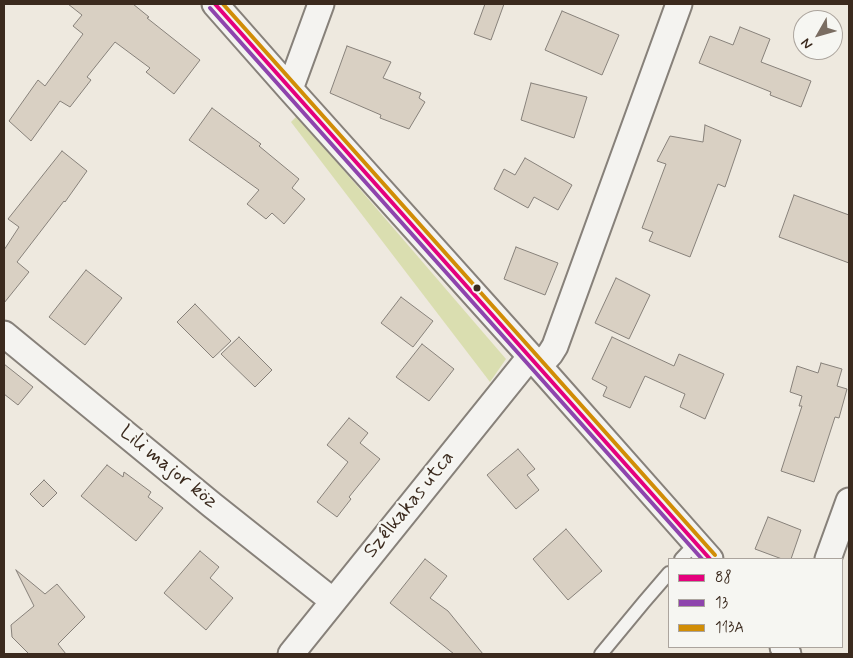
<!DOCTYPE html>
<meta charset="utf-8">
<style>
body{margin:0}
#map{position:relative;width:853px;height:658px;overflow:hidden;background:#eee9df;font-family:Mynerve,sans-serif}
canvas{display:block}
.frame{position:absolute;inset:0;border:5px solid #3b2a1e;pointer-events:none}
.legend{position:absolute;left:668px;top:558px;width:175px;height:90px;box-sizing:border-box;background:#f6f6f2;border:1px solid #aba49d;margin:0;padding:6px 9px;list-style:none;font-size:15px;color:#3b2a1e}
.legend li{display:flex;align-items:center;gap:10px;height:25px}
.legend b{width:25px;border:1px solid #aba49d}
.north{position:absolute;left:793px;top:10px;width:50px;height:50px;box-sizing:border-box;background:#f6f6f2;border:1px solid #aba49d;border-radius:50%;rotate:232deg;font-size:14px;font-weight:700;line-height:20px;text-align:center;color:#3b2a1e}
.north::after{content:'';display:block;margin:auto;width:18px;height:22px;background:#7a6d62;clip-path:polygon(50% 0,100% 100%,50% 72%,0 100%)}
</style>
<div id="map">
<canvas width="853" height="658"></canvas>
<div class="frame"></div>
<ul class="legend">
<li><b style="height:6px;background:#e5007d"></b>88</li>
<li><b style="height:6px;background:#8e44ad"></b>13</li>
<li><b style="height:6px;background:#d18d06"></b>113A</li>
</ul>
<div class="north">N</div>
</div>
<script>
const c = document.querySelector('canvas').getContext('2d');
c.lineJoin = 'round';
function paint(path, color) {
  c.fillStyle = color;
  c.fill(path, 'evenodd');
}
function toPath(rows) {
  const path = new Path2D();
  for (const r of rows) {
    path.moveTo(r[0], r[1]);
    for (let i = 2; i < r.length; i += 2) path.lineTo(r[i], r[i + 1]);
  }
  return path;
}
function trace(path, color, width, dash) {
  c.strokeStyle = color;
  c.lineWidth = width;
  c.lineCap = dash ? 'butt' : 'round';
  c.setLineDash(dash || []);
  c.stroke(path);
}
function write(font, color, halo, rows, align = 'center') {
  c.font = font + ' Mynerve,sans-serif';
  c.lineWidth = 5;
  c.setLineDash([]);
  c.textBaseline = 'middle';
  c.strokeStyle = halo;
  c.fillStyle = color;
  for (const [text, x, y, turn = 0] of rows) {
    c.save();
    c.translate(x, y);
    c.rotate((+turn || 0) * Math.PI / 180);
    c.textAlign = isNaN(turn) ? turn : align;
    if (halo) c.strokeText(text, 0, 0);
    c.fillText(text, 0, 0);
    c.restore();
  }
}
paint(toPath([
 [297,116,506,359,490,382,291,122]
]), '#dadeb0');
const building = toPath([
 [68,4,133,4,149,17,147,18,200,60,174,94,146,72,150,68,115,42,87,77,91,80,70,107,60,101,31,141,9,121,38,80,45,86,83,34,73,26,82,15,68,4],
 [485,4,504,4,491,40,474,34,485,4],
 [562,11,619,35,602,75,545,50,562,11],
 [740,27,770,39,761,62,811,81,801,107,770,95,771,92,699,63,710,36,733,45,740,27],
 [347,46,391,62,383,78,421,93,419,98,425,102,409,129,380,118,381,115,330,93,347,46],
 [531,83,587,97,574,138,521,120,531,83],
 [212,108,261,144,259,146,299,179,292,188,305,199,284,224,272,213,266,219,247,204,259,190,189,140,212,108],
 [705,125,741,140,725,187,718,184,690,257,649,241,653,232,642,228,666,164,657,161,670,136,703,142,705,125],
 [62,151,87,171,65,202,64,201,17,262,29,272,4,303,4,250,19,227,8,219,62,151],
 [525,158,572,185,558,210,534,197,528,208,494,189,504,169,515,175,525,158],
 [794,195,849,215,849,263,779,237,794,195],
 [516,247,558,263,545,295,504,279,516,247],
 [86,270,122,298,85,345,49,317,86,270],
 [616,278,650,295,629,339,595,323,616,278],
 [401,297,433,321,413,347,381,323,401,297],
 [195,304,231,341,213,358,177,322,195,304],
 [239,337,272,370,255,387,221,354,239,337],
 [612,337,674,366,679,354,724,374,705,419,680,407,685,394,645,376,630,408,603,396,607,387,592,379,612,337],
 [422,344,454,369,429,401,396,377,422,344],
 [821,363,842,369,837,386,847,389,839,418,835,417,814,482,781,471,802,406,799,406,802,396,790,392,797,366,818,373,821,363],
 [4,364,33,387,18,405,4,394,4,364],
 [349,418,368,433,360,443,380,459,349,497,351,499,337,517,317,502,348,462,327,445,349,418],
 [518,449,535,469,527,475,539,490,516,509,487,475,518,449],
 [107,465,123,477,124,472,151,492,148,497,163,508,136,541,81,496,107,465],
 [44,480,57,493,43,507,30,494,44,480],
 [768,517,801,530,791,559,782,559,755,549,768,517],
 [566,529,602,571,568,600,533,559,566,529],
 [200,551,219,567,210,578,233,598,206,630,164,593,200,551],
 [425,559,447,576,430,598,448,611,483,654,454,654,390,603,425,559],
 [16,570,45,594,57,584,85,617,58,644,66,654,29,654,12,637,11,625,34,606,16,570]
]);
paint(building, '#d9d0c3');
trace(building, '#87817a', 1);
const lane = toPath([
 [681,559,696,543],
 [601,654,644,602,669,573]
]);
const street = toPath([
 [215,4,290,89,539,366,710,559],
 [290,89,321,4],
 [4,334,212,505,333,601],
 [539,366,550,354,555,346,679,4],
 [828,559,849,501],
 [783,647,788,654],
 [291,654,530,357]
]);
trace(lane, '#87817a', 16);
trace(street, '#87817a', 29);
trace(lane, '#f4f3f0', 12);
trace(street, '#f4f3f0', 25);
trace(toPath([
 [215,4,710,559]
]), '#e5007d', 4);
trace(toPath([
 [210,8,702,559]
]), '#8e44ad', 4);
trace(toPath([
 [223,4,715,555]
]), '#d18d06', 4);
for (const [x, y, r, color] of [
 [477,288,4.5,"#3b2a1e"]
]) {
  const dot = new Path2D();
  dot.arc(x, y, r, 0, 2 * Math.PI);
  c.fillStyle = color;
  c.fill(dot);
  trace(dot, '#f6f6f2', 2);
}
write('20px', '#3b2a1e', '#f6f6f2', [
 ["Lili major köz",168,468,39],
 ["Szélkakas utca",410,505,-51]
]);
</script>
